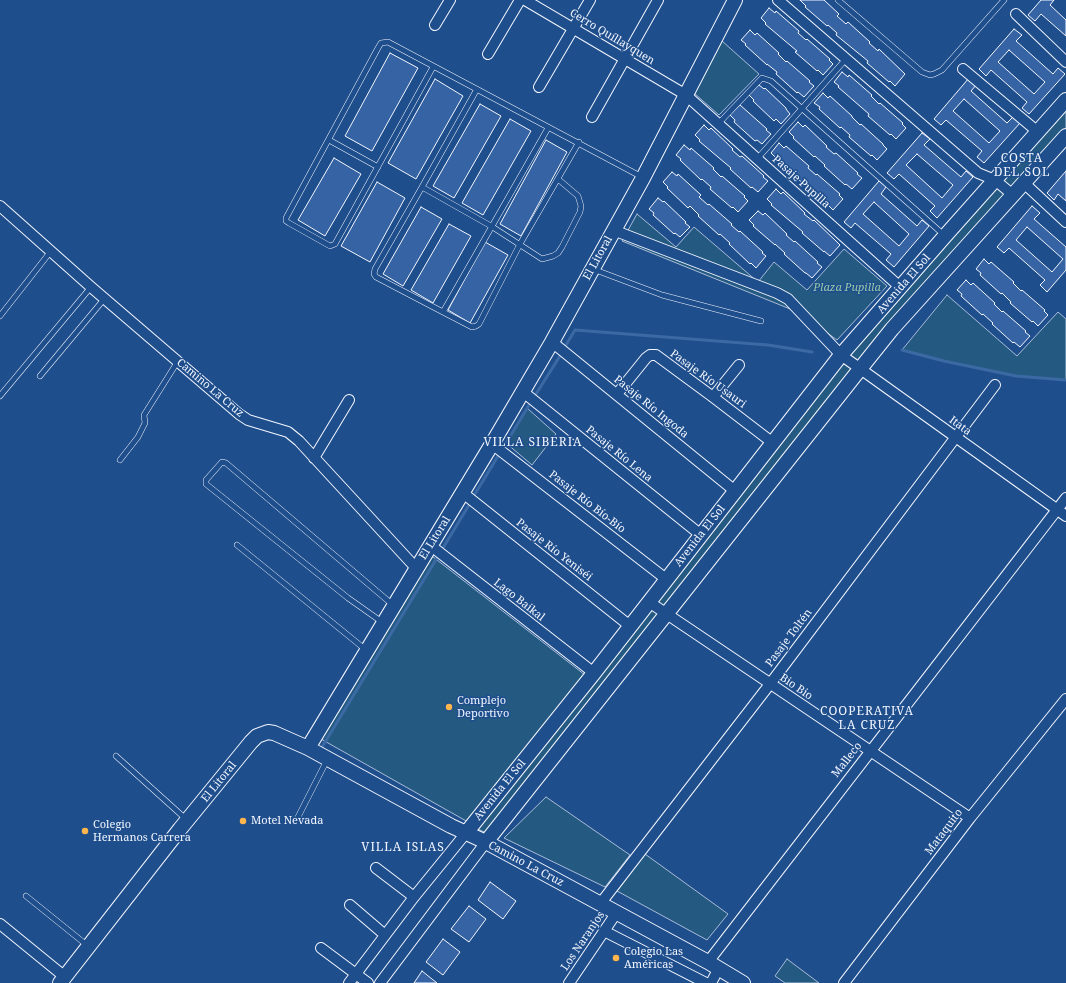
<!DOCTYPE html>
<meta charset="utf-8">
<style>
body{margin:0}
canvas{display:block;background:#1f4e8c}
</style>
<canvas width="1066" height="983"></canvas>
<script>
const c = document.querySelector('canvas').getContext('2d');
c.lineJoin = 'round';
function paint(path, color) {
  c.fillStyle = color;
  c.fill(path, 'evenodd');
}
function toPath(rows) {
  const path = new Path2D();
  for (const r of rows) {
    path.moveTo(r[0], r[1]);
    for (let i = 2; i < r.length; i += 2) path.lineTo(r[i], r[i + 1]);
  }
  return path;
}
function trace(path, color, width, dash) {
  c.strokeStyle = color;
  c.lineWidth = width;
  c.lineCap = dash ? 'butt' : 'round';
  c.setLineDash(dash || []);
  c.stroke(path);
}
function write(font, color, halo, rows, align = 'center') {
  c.font = font + ' "Noto Serif",serif';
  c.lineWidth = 3;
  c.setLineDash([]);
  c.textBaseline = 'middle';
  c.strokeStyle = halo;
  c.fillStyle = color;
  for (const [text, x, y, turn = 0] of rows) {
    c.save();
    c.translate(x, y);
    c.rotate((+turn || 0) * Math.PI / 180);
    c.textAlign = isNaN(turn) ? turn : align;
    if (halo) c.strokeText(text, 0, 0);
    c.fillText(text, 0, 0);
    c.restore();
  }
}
const green = toPath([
 [722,41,759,74,719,115,694,93,722,41],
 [1066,106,1066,129,1017,181,488,834,478,829,834,366,1066,106],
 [637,214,676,247,694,227,758,282,774,262,807,290,844,249,887,286,837,340,800,313,622,241,637,214],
 [947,295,1017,356,1058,312,1066,319,1066,380,1016,376,944,361,902,350,947,295],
 [527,408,556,434,532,465,506,443,527,408],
 [428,553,585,675,468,822,321,739,428,553],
 [546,797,630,855,605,887,504,838,546,797],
 [645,854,728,914,707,940,617,891,645,854],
 [787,959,819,983,785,983,775,976,787,959]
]);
paint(green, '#245a82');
trace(green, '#a8bbd7', 1);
trace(toPath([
 [566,345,575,330,768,345,812,352],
 [902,350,944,361,1016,376,1066,380],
 [536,394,560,356],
 [505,445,529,405],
 [475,494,498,456],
 [443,548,469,505],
 [322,747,437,558]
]), '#3b69a3', 3);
const building = toPath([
 [800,0,824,0,839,14,837,16,846,24,848,22,870,42,869,43,878,51,879,49,905,74,895,86,890,81,889,82,867,63,868,61,836,35,837,33,828,25,827,26,805,7,806,6,800,0],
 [1041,0,1054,0,1050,5,1066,20,1066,36,1041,14,1035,21,1028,15,1041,0],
 [769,8,775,13,776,11,799,31,798,33,806,40,807,39,830,59,829,60,833,64,823,75,818,70,817,71,795,52,797,51,765,24,766,23,761,18,769,8],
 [1014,29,1022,35,1016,41,1053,74,1058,68,1065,74,1029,114,1022,108,1027,102,991,70,986,76,979,69,1014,29],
 [1009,50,1045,82,1034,94,998,62,1009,50],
 [750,30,755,35,757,33,779,53,778,54,786,62,787,61,810,81,809,82,814,86,804,97,798,92,797,93,776,74,777,72,767,64,767,65,745,45,746,44,741,40,750,30],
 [390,53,418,68,372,151,345,136,390,53],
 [842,72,848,77,849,75,872,95,871,96,879,104,880,103,903,123,902,124,906,128,896,139,891,134,890,135,868,116,869,114,838,87,839,86,834,82,842,72],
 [969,78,977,84,971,91,1007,123,1013,117,1020,123,984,163,977,157,982,151,946,120,941,125,934,119,969,78],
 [964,99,1000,131,989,143,953,111,964,99],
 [435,79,463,96,416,179,388,163,435,79],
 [759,85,764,89,765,88,786,108,786,109,790,114,781,124,776,119,774,121,753,101,754,100,749,95,759,85],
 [823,93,828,98,830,96,852,116,852,117,860,125,861,124,883,144,883,145,887,149,877,160,872,155,871,156,849,137,850,135,841,127,840,128,819,109,820,107,814,103,823,93],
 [480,104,501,116,454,198,433,186,480,104],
 [740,105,767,129,766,130,771,134,762,144,757,140,755,141,734,122,735,120,730,115,740,105],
 [510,119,531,131,483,215,462,203,510,119],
 [798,122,803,127,805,125,827,146,826,147,834,154,836,153,858,173,857,174,862,178,852,189,846,184,845,185,824,166,825,165,815,156,814,157,793,138,794,137,789,132,798,122],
 [704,125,709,130,711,128,733,149,732,150,740,157,742,156,764,176,763,177,768,181,758,192,752,187,751,188,730,169,731,168,699,141,700,140,695,135,704,125],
 [922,133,930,139,924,145,961,177,966,171,973,177,937,218,930,211,935,206,899,174,894,179,887,173,922,133],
 [917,154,953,185,942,198,906,165,917,154],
 [546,140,567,152,521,236,500,224,546,140],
 [779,143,784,148,786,146,809,166,808,168,816,175,817,174,840,194,839,195,843,199,833,210,828,205,827,206,805,187,806,186,775,159,776,158,771,153,779,143],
 [684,145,690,150,691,148,714,168,713,169,721,177,722,176,745,196,744,197,748,201,738,212,733,207,732,208,710,189,711,187,702,179,701,180,680,160,681,159,676,155,684,145],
 [334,158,361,174,325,236,298,220,334,158],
 [1066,171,1066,201,1058,194,1054,200,1047,193,1066,171],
 [672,172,677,176,678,174,701,195,699,197,708,205,709,204,732,224,731,225,739,232,740,231,763,252,762,253,766,256,756,268,751,263,750,264,729,244,730,243,720,234,719,235,698,216,699,215,690,206,688,208,667,188,668,187,663,182,672,172],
 [879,181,886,187,881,194,917,226,922,220,929,226,894,267,886,260,891,254,855,223,851,228,844,222,879,181],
 [874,202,909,234,899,246,863,214,874,202],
 [377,182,405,198,370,262,341,246,377,182],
 [776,189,781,194,783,192,805,213,804,214,813,221,814,220,836,241,840,245,830,256,824,251,824,252,802,233,803,232,771,205,772,204,767,199,776,189],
 [658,198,663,202,664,201,686,222,685,223,690,227,680,237,675,233,674,234,653,215,654,213,649,209,658,198],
 [1032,206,1040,213,1034,219,1066,247,1066,270,1047,292,1040,285,1045,280,1009,248,1004,253,997,247,1032,206],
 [1027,227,1063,259,1052,272,1016,240,1027,227],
 [421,207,442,219,403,286,383,274,421,207],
 [758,211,763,215,765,213,787,234,786,235,794,242,795,241,818,262,817,263,822,267,812,278,806,273,805,273,784,254,785,253,775,244,775,245,753,226,754,225,749,220,758,211],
 [449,224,471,236,433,303,411,290,449,224],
 [485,242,508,255,470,323,448,310,485,242],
 [984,259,989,264,991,262,1014,282,1013,283,1021,291,1022,290,1045,310,1044,311,1048,315,1038,326,1033,321,1032,322,1010,303,1011,302,1002,293,1001,294,980,275,981,273,976,269,984,259],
 [966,280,971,285,973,283,995,303,994,304,1002,312,1003,311,1026,331,1025,332,1030,336,1020,347,1014,342,1013,343,992,324,993,323,983,314,982,315,961,296,962,294,957,290,966,280],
 [490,882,516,901,503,919,478,900,490,882],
 [469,906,486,919,469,942,451,929,469,906],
 [443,939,460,952,443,975,426,962,443,939],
 [422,971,437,983,414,983,422,971]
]);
paint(building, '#3563a3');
trace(building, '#f2f6ff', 1);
const lane = toPath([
 [838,0,922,72,930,75,934,74,942,70,1004,0],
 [433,67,335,244,330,246,289,223,286,221,286,218,378,48,381,43,388,42,642,177],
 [477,89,422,187,375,269,374,274,376,277,443,312,472,327,476,326,479,324,520,244,579,142],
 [718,124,762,78,771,81,944,235],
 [329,140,378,167],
 [757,159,846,59],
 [422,187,491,226,542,259,553,256,558,253,562,247,580,212,581,206,578,196,558,179],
 [593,269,662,295,761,321],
 [443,312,548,128],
 [0,316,51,251],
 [40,376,105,298],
 [0,396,91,287],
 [120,460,138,437,145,423,144,415,178,361],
 [237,545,366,650],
 [382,622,348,598,206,484,206,480,222,462,226,463,393,605],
 [116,756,187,820],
 [297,819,327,760],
 [26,896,88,946]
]);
const street = toPath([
 [525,0,686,95,900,287],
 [778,0,978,173,995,180,1013,195],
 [1016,14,1066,62],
 [435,25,450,0],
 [488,54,520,0],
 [963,69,1038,132],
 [539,87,590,0],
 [592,117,658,0],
 [1024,183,1066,222],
 [0,206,91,287,239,414,248,420,288,432,299,441,416,568],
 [613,230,777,293,788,299,841,355,1066,516],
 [552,342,735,491],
 [522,391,701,535],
 [617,394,646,358,650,355,656,355,713,397,773,443],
 [713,397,739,365],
 [492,444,666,579],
 [314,458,349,400],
 [463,493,630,626],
 [430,545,594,673],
 [649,602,970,818],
 [376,868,414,897],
 [600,904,770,684,995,385],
 [350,905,385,935],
 [0,924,65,977],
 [604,931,706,983],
 [321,948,368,983],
 [708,962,1066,498],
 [349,983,414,897,466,833],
 [380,983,486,842],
 [569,983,617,912],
 [711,983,719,968],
 [844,983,970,818,1066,699]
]);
const secondary = toPath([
 [308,748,492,444,552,342,643,178,735,0],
 [466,833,594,673,841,355,945,236,1066,100],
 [486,842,860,369,892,329,1066,136],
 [60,983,180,829,251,742,257,736,268,732,274,733,308,748,451,826,486,842,708,962,743,983]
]);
trace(lane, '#f2f6ff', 6);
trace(street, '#f2f6ff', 12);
trace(secondary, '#f2f6ff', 16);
trace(lane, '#1f4e8c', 5);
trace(street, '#1f4e8c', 10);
trace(secondary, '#1f4e8c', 14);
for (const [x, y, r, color] of [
 [449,707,4,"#ffb74d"],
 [243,821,4,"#ffb74d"],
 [85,831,4,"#ffb74d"],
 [616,958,4,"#ffb74d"]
]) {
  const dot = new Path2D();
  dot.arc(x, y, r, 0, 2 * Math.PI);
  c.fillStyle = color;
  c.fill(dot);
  trace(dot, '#1f4e8c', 1.5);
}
write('11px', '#f2f6ff', '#1f4e8c', [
 ["Cerro Quíllayquen",612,37,31],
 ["Pasaje Pupilla",801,182,42],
 ["El Litoral",598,258,-61],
 ["Avenida El Sol",904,284,-49],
 ["Pasaje Río Usauri",708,379,36],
 ["Camino La Cruz",210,388,40],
 ["Pasaje Río Ingoda",651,407,39],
 ["Itata",960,426,36],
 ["Pasaje Río Lena",619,454,39],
 ["Pasaje Río Bío-Bío",587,502,38],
 ["Avenida El Sol",700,536,-52],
 ["El Litoral",435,538,-58],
 ["Pasaje Río Yeniséi",554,550,38],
 ["Lago Baikal",519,600,38],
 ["Pasaje Toltén",789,638,-53],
 ["Bio Bio",796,687,34],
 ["Malleco",847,760,-52],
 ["El Litoral",219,782,-51],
 ["Avenida El Sol",500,790,-51],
 ["Mataquito",944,832,-53],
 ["Camino La Cruz",526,864,28],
 ["Los Naranjos",583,941,-56]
]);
write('italic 11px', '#97c8a6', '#1f4e8c', [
 ["Plaza Pupilla",847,288]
]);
write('11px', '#f2f6ff', '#1f4e8c', [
 ["Complejo",457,701],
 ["Deportivo",457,714],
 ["Motel Nevada",251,821],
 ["Colegio",93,825],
 ["Hermanos Carrera",93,838],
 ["Colegio Las",624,952],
 ["Américas",624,965]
], 'left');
c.letterSpacing = '1px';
write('12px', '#f2f6ff', '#1f4e8c', [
 ["COSTA",1022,159],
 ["DEL SOL",1022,173],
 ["VILLA SIBERIA",533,443],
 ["COOPERATIVA",867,712],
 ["LA CRUZ",867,726],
 ["VILLA ISLAS",403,848]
]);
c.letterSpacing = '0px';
</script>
